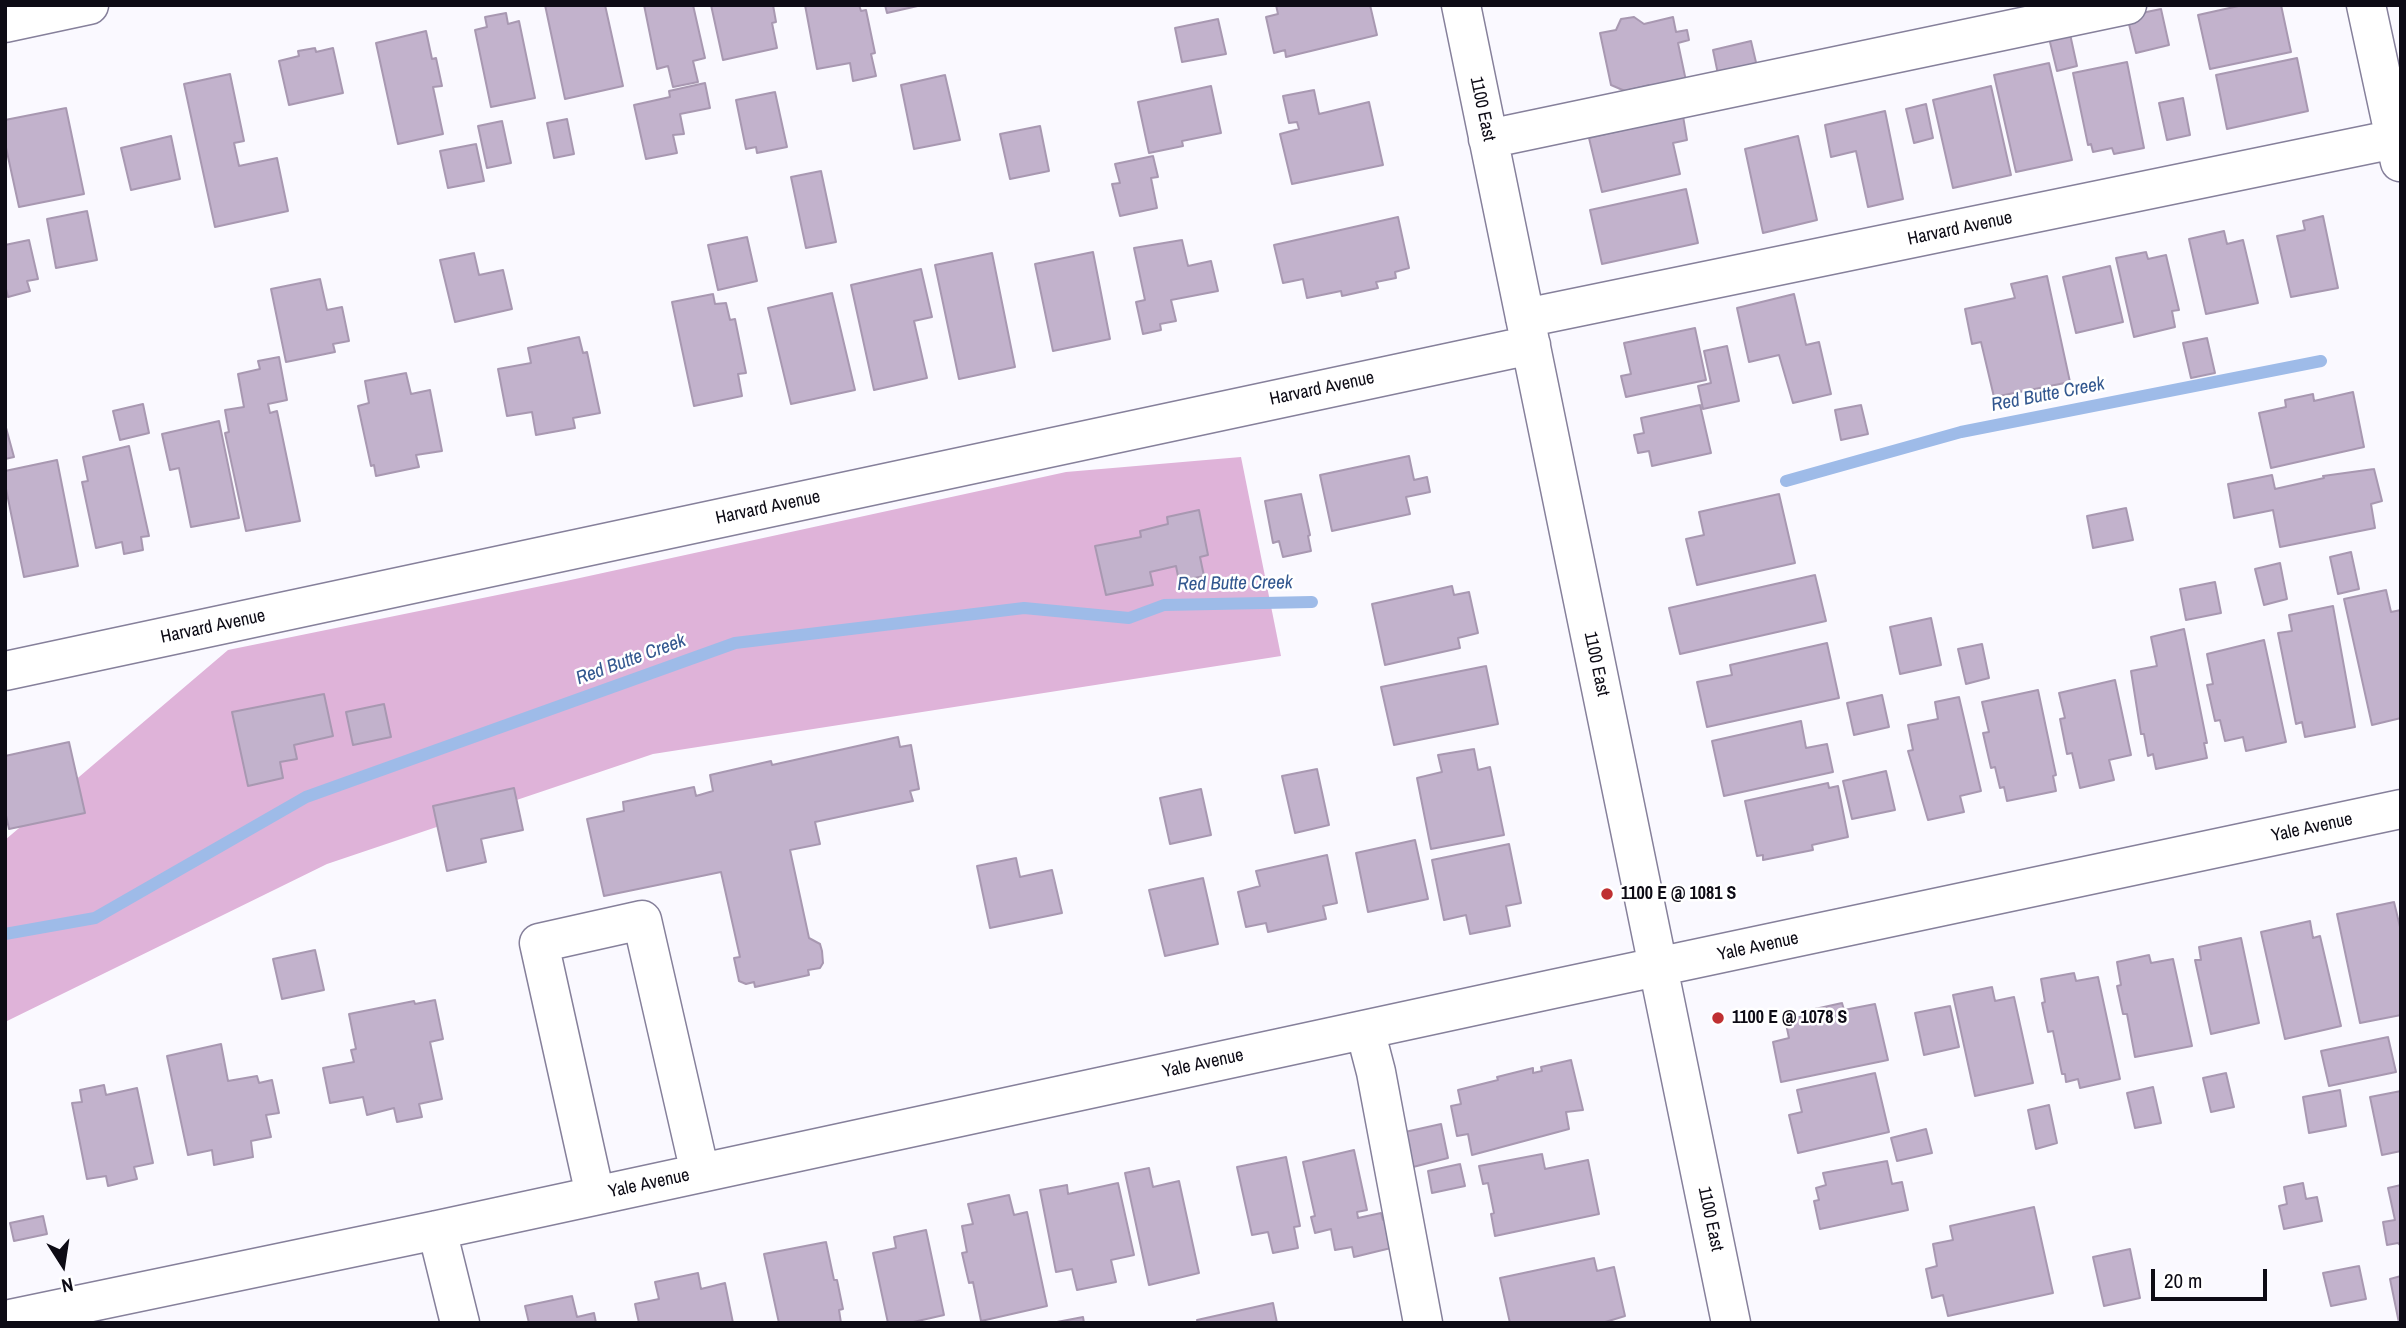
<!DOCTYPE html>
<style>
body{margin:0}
#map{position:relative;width:2406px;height:1328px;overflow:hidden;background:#faf9ff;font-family:"Archivo Narrow",sans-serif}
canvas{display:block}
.frame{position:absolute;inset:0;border:7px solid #0d0b15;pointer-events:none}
.north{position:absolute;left:28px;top:1230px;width:70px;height:70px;-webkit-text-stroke:5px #fff;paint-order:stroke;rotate:168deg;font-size:19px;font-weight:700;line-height:28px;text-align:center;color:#0d0b15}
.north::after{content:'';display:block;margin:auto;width:24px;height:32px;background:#0d0b15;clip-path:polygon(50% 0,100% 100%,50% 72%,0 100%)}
.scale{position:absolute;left:2151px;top:1269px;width:116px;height:32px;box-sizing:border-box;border:4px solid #0d0b15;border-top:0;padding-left:9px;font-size:21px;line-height:24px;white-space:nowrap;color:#0d0b15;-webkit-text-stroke:5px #fff;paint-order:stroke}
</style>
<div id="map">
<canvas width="2406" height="1328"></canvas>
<div class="frame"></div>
<div class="north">N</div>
<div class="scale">20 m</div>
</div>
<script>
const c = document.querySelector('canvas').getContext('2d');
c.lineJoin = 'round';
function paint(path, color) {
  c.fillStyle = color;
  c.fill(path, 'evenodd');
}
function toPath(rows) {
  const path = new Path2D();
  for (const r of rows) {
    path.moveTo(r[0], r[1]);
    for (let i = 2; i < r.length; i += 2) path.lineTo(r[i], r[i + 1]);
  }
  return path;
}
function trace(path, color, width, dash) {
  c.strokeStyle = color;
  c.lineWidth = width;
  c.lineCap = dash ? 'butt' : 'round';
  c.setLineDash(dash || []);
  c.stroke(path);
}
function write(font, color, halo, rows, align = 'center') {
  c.font = font + ' "Archivo Narrow",sans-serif';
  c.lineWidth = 5;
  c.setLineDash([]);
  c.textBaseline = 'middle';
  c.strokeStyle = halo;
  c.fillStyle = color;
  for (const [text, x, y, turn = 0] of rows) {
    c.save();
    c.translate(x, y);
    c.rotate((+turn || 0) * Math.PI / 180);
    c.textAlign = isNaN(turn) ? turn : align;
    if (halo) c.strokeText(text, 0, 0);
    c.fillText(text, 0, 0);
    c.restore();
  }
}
paint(toPath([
 [1241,457,1281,656,653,754,327,864,5,1022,5,840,228,650,566,581,1066,472]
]), '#dfb3d9');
trace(toPath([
 [1786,481,1961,432,2321,361],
 [5,934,95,918,306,797,735,643,1024,608,1129,618,1164,605,1312,602]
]), '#9ebbe8', 12);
const building = toPath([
 [545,5,605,5,623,86,565,99,545,5],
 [644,5,693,5,705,58,693,61,698,82,673,87,668,66,657,69,644,5],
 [711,5,773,5,776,22,772,23,777,48,723,60,711,5],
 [805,5,859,5,861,11,866,10,875,53,871,54,876,76,853,81,850,63,817,69,805,5],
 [885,5,922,5,887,13,885,5],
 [1276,5,1370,5,1377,35,1286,57,1285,50,1274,53,1266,17,1278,14,1276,5],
 [2243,5,2281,5,2291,52,2210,69,2198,15,2243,5],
 [2161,9,2169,45,2136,53,2127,16,2161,9],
 [506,13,508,24,519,21,535,98,491,107,475,30,487,27,485,17,506,13],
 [1634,17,1644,24,1673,17,1676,32,1687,30,1689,40,1678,43,1686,81,1649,89,1649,85,1625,91,1611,85,1600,33,1616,30,1621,19,1634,17],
 [1218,19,1226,54,1182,62,1175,28,1218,19],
 [426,31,432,59,436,58,442,86,433,87,443,134,398,144,376,43,426,31],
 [2070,34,2077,66,2057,71,2049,38,2070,34],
 [1751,41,1758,71,1719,79,1713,50,1751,41],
 [315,48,316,52,333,48,343,93,289,105,279,61,299,56,298,51,315,48],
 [2297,58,2308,111,2227,129,2216,75,2297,58],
 [2127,62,2144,148,2114,154,2112,148,2093,152,2091,144,2088,145,2073,73,2127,62],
 [2049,63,2072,160,2016,172,1994,75,2049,63],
 [230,74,244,141,234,143,239,166,277,158,288,211,215,227,184,84,230,74],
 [945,75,960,140,914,149,901,85,945,75],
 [705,83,710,108,680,114,684,134,673,135,677,153,646,159,634,105,670,97,669,91,705,83],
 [1211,86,1221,133,1182,141,1183,146,1149,153,1138,102,1211,86],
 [1991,86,2011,175,1953,188,1933,100,1991,86],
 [1314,90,1319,114,1369,102,1383,165,1292,184,1280,134,1299,129,1297,122,1289,123,1283,96,1314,90],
 [775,92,787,147,757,153,756,147,746,149,736,100,775,92],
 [2183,98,2190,135,2167,140,2159,103,2183,98],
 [1926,104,1933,138,1914,143,1906,109,1926,104],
 [66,108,84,194,19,207,5,143,5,120,66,108],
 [1885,111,1903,199,1868,207,1856,151,1831,157,1825,125,1885,111],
 [1683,116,1687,140,1673,143,1680,174,1602,192,1589,138,1683,116],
 [567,119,574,154,554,158,547,123,567,119],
 [502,121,511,163,487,168,478,126,502,121],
 [1040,126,1049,171,1010,179,1000,134,1040,126],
 [171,136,180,179,131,190,121,148,171,136],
 [1798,136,1817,220,1763,233,1745,149,1798,136],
 [476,144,484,181,448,188,440,151,476,144],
 [1153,156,1158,177,1151,178,1157,208,1120,216,1112,184,1120,183,1115,164,1153,156],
 [821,171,836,242,806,248,791,177,821,171],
 [1686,189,1698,243,1602,264,1590,210,1686,189],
 [87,211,97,260,56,268,47,219,87,211],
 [2323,216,2338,288,2291,297,2277,236,2305,230,2303,221,2323,216],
 [1398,217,1409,268,1395,272,1396,278,1376,282,1378,288,1342,296,1341,291,1307,298,1303,279,1283,283,1274,245,1398,217],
 [2224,231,2227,244,2243,240,2258,303,2206,314,2189,239,2224,231],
 [747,237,757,281,718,290,708,245,747,237],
 [29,240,38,279,27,281,30,291,8,297,5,285,5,245,29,240],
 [1182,240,1188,266,1211,261,1218,291,1171,300,1176,321,1160,324,1161,330,1143,334,1136,302,1145,300,1134,248,1182,240],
 [1093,252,1110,339,1053,351,1035,264,1093,252],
 [2146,252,2148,259,2166,255,2179,310,2172,311,2175,327,2134,337,2116,258,2146,252],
 [474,253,479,275,503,270,512,309,455,322,440,260,474,253],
 [992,253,1015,367,959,379,935,265,992,253],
 [2110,266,2123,322,2076,333,2063,277,2110,266],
 [921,269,932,317,914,321,927,378,874,390,851,285,921,269],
 [2047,276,2070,382,1994,397,1981,342,1972,344,1965,309,2015,298,2011,284,2047,276],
 [320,279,327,310,342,307,349,341,333,344,335,352,286,362,271,289,320,279],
 [832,293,855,390,791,404,768,308,832,293],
 [713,294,715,304,726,303,730,320,735,319,746,373,738,374,742,396,694,406,672,302,713,294],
 [1794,294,1806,345,1819,342,1831,394,1793,403,1779,355,1749,362,1737,308,1794,294],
 [1695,328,1706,380,1626,397,1621,376,1631,374,1624,343,1695,328],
 [579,337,583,353,587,352,600,413,573,418,575,428,536,435,532,412,507,416,498,369,531,363,528,348,579,337],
 [2207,338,2215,373,2191,378,2183,343,2207,338],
 [1727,346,1739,401,1703,409,1698,386,1711,383,1704,351,1727,346],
 [279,357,287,400,268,404,270,413,277,411,300,521,246,531,225,433,229,432,225,410,244,407,238,374,260,369,258,361,279,357],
 [406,373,411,394,430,390,442,451,416,455,419,467,376,476,374,465,371,466,358,406,369,403,365,381,406,373],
 [2353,392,2364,447,2271,468,2259,413,2286,407,2285,400,2313,394,2314,401,2353,392],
 [143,404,149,433,120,440,113,411,143,404],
 [1700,405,1711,453,1652,466,1649,451,1638,453,1634,435,1644,433,1641,418,1700,405],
 [1861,405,1868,434,1841,440,1835,410,1861,405],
 [219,421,239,518,191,527,179,468,170,470,162,434,219,421],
 [5,424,14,457,5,459,5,424],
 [129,446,149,536,141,537,143,550,124,554,122,542,96,548,82,482,88,481,83,457,129,446],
 [1409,456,1414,480,1427,477,1430,492,1406,497,1410,514,1332,531,1320,475,1409,456],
 [57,460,78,566,24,577,5,484,5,471,57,460],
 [2374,469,2382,501,2371,504,2375,528,2280,547,2273,510,2234,518,2228,484,2272,475,2275,489,2324,478,2323,476,2374,469],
 [1301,494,1310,535,1308,536,1311,551,1283,557,1279,541,1273,543,1265,501,1301,494],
 [1779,494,1795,563,1697,585,1686,539,1704,535,1699,512,1779,494],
 [2126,508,2133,540,2093,548,2087,516,2126,508],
 [1199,510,1208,555,1200,557,1204,576,1179,581,1176,566,1150,572,1153,585,1106,595,1095,546,1141,537,1140,531,1168,524,1167,517,1199,510],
 [2351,552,2359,589,2338,594,2330,557,2351,552],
 [2280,563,2287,599,2264,605,2255,569,2280,563],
 [1815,575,1826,621,1680,654,1669,608,1815,575],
 [2215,582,2221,613,2186,620,2180,589,2215,582],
 [1452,586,1454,595,1469,592,1478,633,1458,638,1460,648,1385,665,1372,604,1452,586],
 [2386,590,2391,612,2401,610,2401,718,2372,725,2344,599,2386,590],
 [2333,606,2355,727,2305,737,2302,722,2296,724,2278,633,2292,631,2289,615,2333,606],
 [1931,618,1941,665,1900,674,1890,627,1931,618],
 [2184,629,2207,743,2204,743,2207,758,2156,769,2153,754,2148,756,2144,734,2141,734,2131,671,2157,666,2151,637,2184,629],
 [2264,640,2286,742,2246,751,2243,737,2225,741,2220,720,2215,721,2207,685,2213,684,2207,654,2264,640],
 [1827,643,1839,698,1707,727,1697,682,1732,675,1730,665,1827,643],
 [1982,644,1989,678,1966,684,1958,649,1982,644],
 [1486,666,1498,724,1394,745,1381,687,1486,666],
 [2115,680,2131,755,2109,760,2114,780,2080,788,2072,753,2067,754,2060,719,2065,718,2059,693,2115,680],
 [2038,690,2056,775,2053,776,2056,791,2007,801,2004,787,2000,788,1995,767,1991,768,1983,733,1989,732,1982,702,2038,690],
 [324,694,333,736,294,745,297,759,280,762,283,778,248,786,232,712,324,694],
 [1882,695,1889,727,1854,735,1847,703,1882,695],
 [1959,697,1981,791,1960,796,1964,812,1928,820,1908,751,1913,750,1908,725,1938,719,1935,702,1959,697],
 [384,704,391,737,353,745,346,712,384,704],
 [1801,721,1806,748,1827,744,1833,772,1724,796,1712,741,1801,721],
 [898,737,900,747,911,745,919,789,910,791,913,801,815,822,820,844,790,850,809,938,820,944,822,951,823,963,820,968,808,970,809,975,755,987,754,982,746,984,739,981,734,958,740,957,721,872,604,896,587,819,624,811,623,802,694,787,696,796,713,791,710,775,771,761,772,765,898,737],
 [69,742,85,813,9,829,5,811,5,756,69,742],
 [1474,749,1478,770,1490,767,1504,835,1431,849,1417,778,1442,772,1438,755,1474,749],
 [1317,769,1329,825,1295,833,1282,776,1317,769],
 [1886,771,1895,810,1852,819,1843,781,1886,771],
 [1828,783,1829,788,1838,786,1848,837,1812,845,1813,850,1763,860,1763,855,1757,856,1745,801,1828,783],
 [514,788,523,830,481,839,486,862,447,871,433,806,514,788],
 [1201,789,1211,835,1170,844,1160,798,1201,789],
 [1415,840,1428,899,1368,912,1356,853,1415,840],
 [1509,844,1521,903,1506,906,1510,926,1470,934,1466,915,1444,920,1432,860,1509,844],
 [1327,855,1337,903,1323,906,1326,919,1268,932,1266,923,1246,927,1238,892,1260,886,1256,871,1327,855],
 [1016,858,1020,877,1052,870,1062,913,990,928,977,866,1016,858],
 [1203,878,1218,944,1165,956,1149,890,1203,878],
 [2394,902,2401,931,2401,1015,2360,1023,2337,914,2394,902],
 [2310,921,2313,938,2320,936,2341,1026,2285,1039,2261,932,2310,921],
 [2241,938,2259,1023,2211,1034,2195,960,2201,960,2199,947,2241,938],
 [315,950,324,990,282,999,273,959,315,950],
 [2149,955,2151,963,2173,959,2192,1046,2135,1057,2127,1014,2123,1014,2117,986,2121,985,2117,962,2149,955],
 [2074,973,2076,981,2098,977,2120,1079,2080,1088,2078,1079,2066,1082,2065,1074,2062,1074,2053,1031,2048,1032,2042,1003,2045,1002,2041,979,2074,973],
 [1992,987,1995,1001,2014,997,2033,1083,1975,1096,1953,995,1992,987],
 [435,1000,443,1039,430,1042,442,1099,419,1104,422,1117,397,1122,394,1108,367,1115,363,1097,330,1103,323,1068,354,1062,351,1050,356,1049,349,1014,414,1001,415,1004,435,1000],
 [1842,1003,1844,1010,1875,1004,1888,1060,1781,1082,1773,1042,1789,1038,1785,1019,1807,1016,1806,1011,1842,1003],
 [1950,1006,1959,1047,1924,1055,1915,1013,1950,1006],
 [2388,1037,2396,1072,2329,1086,2321,1051,2388,1037],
 [221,1044,228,1081,257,1076,259,1083,272,1080,279,1113,266,1115,271,1137,251,1141,253,1157,214,1165,212,1150,188,1155,167,1056,221,1044],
 [1571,1060,1583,1110,1566,1112,1569,1129,1472,1155,1468,1134,1457,1136,1451,1106,1461,1104,1458,1090,1498,1080,1497,1077,1533,1068,1533,1073,1542,1071,1541,1067,1571,1060],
 [1875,1073,1889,1132,1798,1153,1789,1115,1802,1112,1797,1090,1875,1073],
 [2226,1073,2234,1107,2211,1112,2203,1078,2226,1073],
 [104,1085,106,1095,137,1088,153,1163,134,1167,137,1179,108,1186,106,1176,87,1179,72,1103,82,1102,80,1090,104,1085],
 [2153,1087,2161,1123,2135,1128,2127,1093,2153,1087],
 [2340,1090,2346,1126,2309,1133,2303,1097,2340,1090],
 [2401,1091,2401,1151,2382,1155,2370,1097,2401,1091],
 [2049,1105,2057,1143,2036,1149,2028,1110,2049,1105],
 [1441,1124,1448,1158,1413,1167,1405,1132,1441,1124],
 [1926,1129,1932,1153,1897,1161,1891,1138,1926,1129],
 [1354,1150,1367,1210,1357,1212,1358,1218,1381,1213,1383,1220,1386,1219,1391,1248,1354,1257,1352,1247,1335,1250,1331,1229,1315,1233,1311,1217,1315,1216,1303,1162,1354,1150],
 [1542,1154,1545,1169,1588,1160,1599,1214,1495,1236,1491,1214,1494,1213,1488,1183,1483,1184,1479,1166,1542,1154],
 [1286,1157,1300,1226,1294,1227,1298,1248,1273,1253,1268,1232,1252,1235,1237,1167,1286,1157],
 [1887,1161,1892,1184,1902,1182,1908,1210,1820,1229,1814,1201,1819,1200,1816,1188,1826,1185,1823,1173,1887,1161],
 [1460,1164,1465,1186,1432,1193,1428,1171,1460,1164],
 [1149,1168,1153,1187,1179,1181,1199,1273,1149,1285,1125,1173,1149,1168],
 [1118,1183,1134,1255,1111,1260,1116,1282,1077,1290,1072,1269,1056,1272,1040,1190,1067,1185,1068,1194,1118,1183],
 [2303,1183,2306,1199,2317,1197,2322,1221,2284,1229,2279,1206,2287,1204,2284,1187,2303,1183],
 [2401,1185,2401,1246,2398,1243,2387,1245,2383,1222,2395,1220,2388,1188,2401,1185],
 [1009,1195,1014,1215,1027,1212,1047,1306,981,1321,973,1282,969,1283,962,1253,967,1252,962,1226,973,1224,968,1204,1009,1195],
 [2034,1207,2053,1293,1948,1316,1943,1295,1932,1298,1926,1269,1937,1266,1933,1244,1953,1240,1950,1226,2034,1207],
 [43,1216,47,1234,14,1241,10,1223,43,1216],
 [926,1230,944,1315,909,1323,888,1323,873,1253,896,1248,894,1237,926,1230],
 [826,1242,834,1280,837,1280,843,1309,839,1310,841,1323,779,1323,764,1254,826,1242],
 [2130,1249,2140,1298,2104,1306,2093,1257,2130,1249],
 [1594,1258,1597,1271,1614,1267,1625,1316,1602,1323,1510,1323,1500,1278,1594,1258],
 [2359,1266,2366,1299,2331,1306,2323,1273,2359,1266],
 [698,1273,701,1289,725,1283,733,1323,639,1323,635,1304,659,1299,655,1282,698,1273],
 [2401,1276,2401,1323,2399,1323,2390,1279,2401,1276],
 [572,1296,577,1317,594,1313,596,1323,529,1323,525,1306,572,1296],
 [1273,1303,1277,1323,1198,1323,1197,1320,1273,1303],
 [1083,1317,1084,1323,1057,1323,1057,1322,1083,1317]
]);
paint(building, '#c2b2cc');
trace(building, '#a898b1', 2);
const minor = toPath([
 [1461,5,1731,1323],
 [2366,5,2400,162],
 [5,23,89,5],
 [1488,139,2127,5],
 [1525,318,2395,139],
 [5,671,1531,345],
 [1365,1030,1376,1072,1423,1323],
 [595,1195,539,943,642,920,700,1173],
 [437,1230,460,1323],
 [5,1320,437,1230,1553,989,2401,809]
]);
trace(minor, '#86809b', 41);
trace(minor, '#fff', 38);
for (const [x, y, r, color] of [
 [1607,894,7,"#bf3032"],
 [1718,1018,7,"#bf3032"]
]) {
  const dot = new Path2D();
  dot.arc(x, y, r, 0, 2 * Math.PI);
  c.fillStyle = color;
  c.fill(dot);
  trace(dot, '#fff', 2.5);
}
write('18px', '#0d0b15', '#fff', [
 ["1100 East",1482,109,78],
 ["Harvard Avenue",1960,229,-12],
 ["Harvard Avenue",1322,389,-12],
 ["Harvard Avenue",768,508,-12],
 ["Harvard Avenue",213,627,-12],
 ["1100 East",1596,664,78],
 ["Yale Avenue",2312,828,-12],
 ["Yale Avenue",1758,947,-12],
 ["Yale Avenue",1203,1064,-12],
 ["Yale Avenue",649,1184,-12],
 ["1100 East",1710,1219,78]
]);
write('bold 18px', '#0d0b15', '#fff', [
 ["1100 E @ 1081 S",1621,894],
 ["1100 E @ 1078 S",1732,1018]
], 'left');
write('italic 19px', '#32578f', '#fff', [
 ["Red Butte Creek",2048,395,-11],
 ["Red Butte Creek",1235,584,-1],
 ["Red Butte Creek",631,660,-20]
]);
</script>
